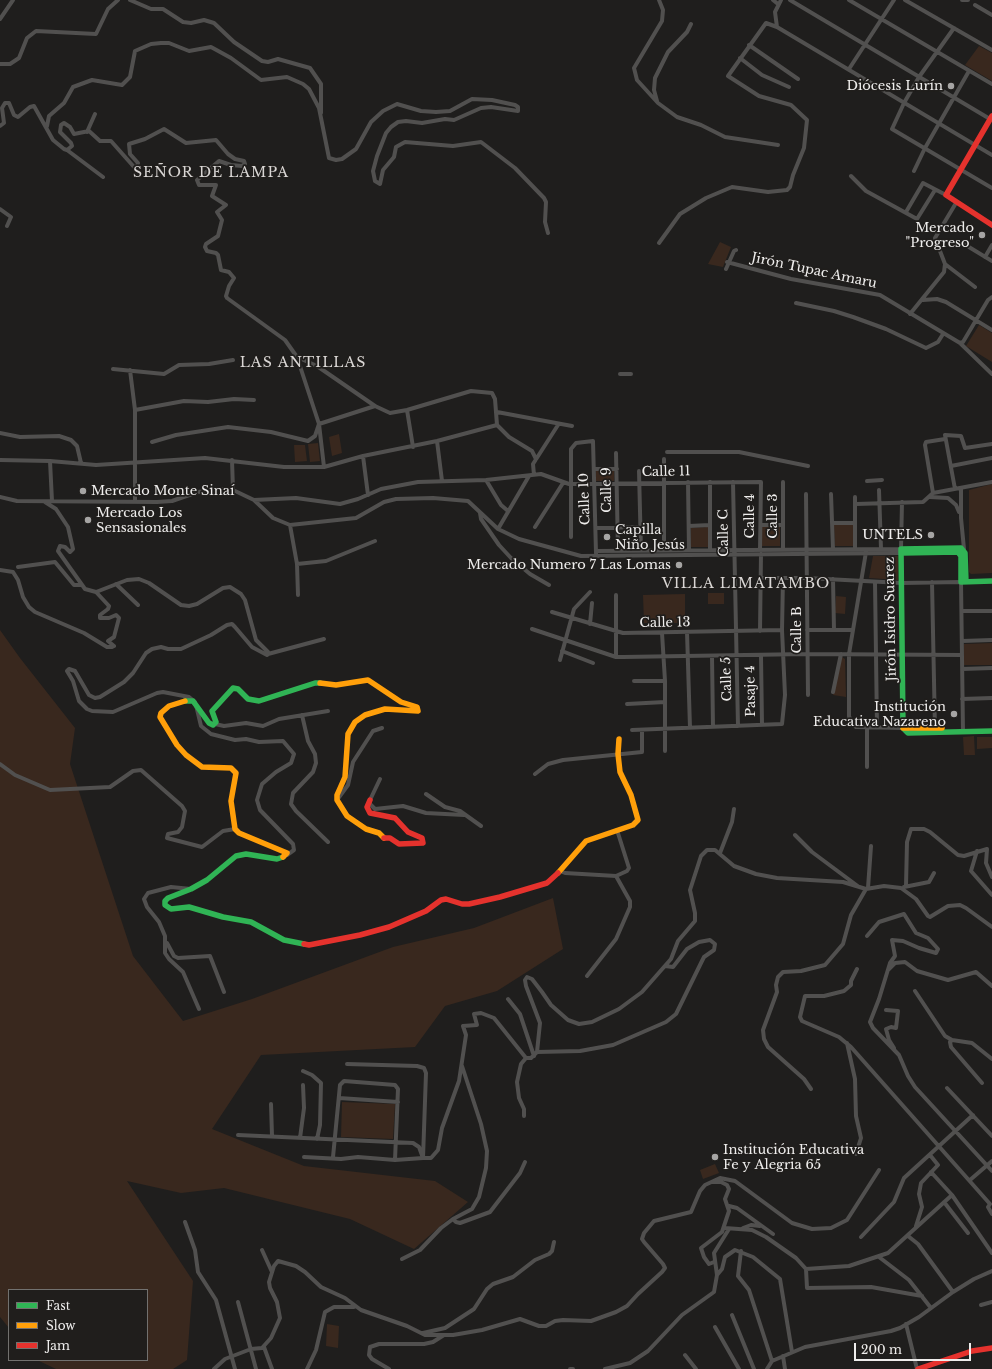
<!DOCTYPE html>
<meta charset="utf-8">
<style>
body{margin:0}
#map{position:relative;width:992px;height:1369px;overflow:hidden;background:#1f1e1d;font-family:"Libre Baskerville",serif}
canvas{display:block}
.legend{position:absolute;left:8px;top:1289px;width:140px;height:72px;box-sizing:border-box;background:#201e1c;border:1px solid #72716f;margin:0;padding:5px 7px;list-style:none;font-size:12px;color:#eeedec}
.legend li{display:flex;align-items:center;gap:8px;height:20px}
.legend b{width:20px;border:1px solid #72716f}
.scale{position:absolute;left:854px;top:1343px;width:117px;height:18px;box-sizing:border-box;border:2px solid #eeedec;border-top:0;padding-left:5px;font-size:12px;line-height:14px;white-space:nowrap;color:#eeedec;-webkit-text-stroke:3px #201e1c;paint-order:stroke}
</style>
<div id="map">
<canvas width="992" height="1369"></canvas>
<ul class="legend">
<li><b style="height:5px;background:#30b455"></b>Fast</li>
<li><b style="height:5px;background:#ff9f0a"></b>Slow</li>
<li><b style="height:5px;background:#e5322d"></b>Jam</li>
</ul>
<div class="scale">200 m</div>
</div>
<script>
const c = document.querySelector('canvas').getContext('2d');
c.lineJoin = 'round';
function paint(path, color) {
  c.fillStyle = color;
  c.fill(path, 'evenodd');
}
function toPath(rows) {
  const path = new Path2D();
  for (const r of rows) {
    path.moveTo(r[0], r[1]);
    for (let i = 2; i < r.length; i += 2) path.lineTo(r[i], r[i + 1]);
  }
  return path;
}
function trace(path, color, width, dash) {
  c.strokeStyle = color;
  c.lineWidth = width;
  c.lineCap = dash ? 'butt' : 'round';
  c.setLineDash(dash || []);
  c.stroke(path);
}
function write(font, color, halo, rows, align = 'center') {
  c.font = font + ' "Libre Baskerville",serif';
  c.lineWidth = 3.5;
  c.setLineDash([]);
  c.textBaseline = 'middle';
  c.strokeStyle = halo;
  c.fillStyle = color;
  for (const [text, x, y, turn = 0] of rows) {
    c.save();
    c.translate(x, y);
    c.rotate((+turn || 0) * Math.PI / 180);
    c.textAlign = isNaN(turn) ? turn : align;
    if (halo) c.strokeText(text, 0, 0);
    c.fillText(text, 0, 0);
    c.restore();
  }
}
paint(toPath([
 [979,46,992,53,992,81,965,65],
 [720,242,731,247,723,267,708,264],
 [979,325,992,333,992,362,966,346],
 [339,434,342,453,332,456,329,437],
 [318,443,320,461,310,462,308,444],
 [294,445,305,445,307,461,295,462],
 [596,471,614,471,614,481,596,481],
 [992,484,992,573,971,574,969,572,969,490],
 [853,524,853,546,835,546,834,525],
 [761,526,780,526,780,546,762,546],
 [708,527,708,547,691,547,691,528],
 [873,556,898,556,898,580,869,578],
 [708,593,724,593,724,604,708,604],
 [685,594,685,623,644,623,643,595],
 [836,596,846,597,845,614,835,613],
 [0,630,20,658,75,728,70,764,133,956,183,1021,252,999,393,947,474,928,553,898,563,949,497,991,445,1006,415,1047,261,1055,212,1129,304,1166,435,1181,468,1202,414,1249,350,1219,224,1188,181,1193,127,1181,193,1281,187,1360,173,1369,56,1369,37,1360,147,1360,147,1290,9,1290,9,1328,0,1317],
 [992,643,992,665,964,665,964,644],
 [842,657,845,659,846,697,833,695,840,659],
 [974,736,975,755,964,755,963,737],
 [977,737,992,737,992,748,977,749],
 [342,1102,395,1104,393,1139,341,1137],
 [715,1164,719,1173,703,1179,700,1170],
 [327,1324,339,1326,338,1348,326,1346]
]), '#39281e');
trace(toPath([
 [130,0,151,9,163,9,183,22,191,23,204,20,214,23,234,42,262,61,268,62,278,59,310,68,321,84,321,113],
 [659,0,663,10,662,21,634,68,637,80,658,103,677,117,701,125,725,137,778,145],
 [773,0,778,4],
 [790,0,990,119],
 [849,0,992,84],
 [905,0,992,50],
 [962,0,968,0],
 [975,5,992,15],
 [0,19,13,0],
 [777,27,775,12,781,0],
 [954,28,919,77,904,103,892,129,992,188],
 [749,45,798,79],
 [740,58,762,75,789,87],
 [0,64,10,64,19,58,27,38,36,31,96,34,108,9,118,0],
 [849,69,894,0],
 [657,101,654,90,655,78,668,52,687,32,691,24],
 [0,126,4,123,2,108,5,103,9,103,14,115,18,117,30,107,34,106,53,140,64,149,67,150,72,146,71,143,60,132,61,125,64,123,70,127,74,134,89,131,100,141,111,141,134,167,137,167,138,163,130,154,129,144,145,139,164,129,186,143,216,140,228,154,235,159,244,161,245,164,242,166,231,165,219,161,197,180,199,185,216,185,212,196,226,205,217,212,222,220,218,236,206,244,205,247,207,251,216,253,218,255,221,270,229,272,234,278,229,286,226,296,227,298,285,340,297,357,317,366,375,406,390,413,407,410,471,391,492,393,495,399,497,425,509,437,532,451,536,459],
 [47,126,49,116,64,103,73,87,92,80,122,85,130,77,135,51,151,44,161,43,169,43,189,51,211,47,231,58,261,80,287,77,303,84,309,89,319,108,329,158,336,160,342,159,356,149,371,122,383,111,397,104,421,111,436,112,450,111,472,99,492,100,515,105,518,107,518,111,491,107,481,108,454,120,445,119,422,123,406,121,398,122,391,127,386,133,377,156,373,171,375,181,380,184,383,170,394,157,396,147,405,142,453,146,481,142,515,168,544,198,546,202,545,222,548,233],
 [87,132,95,114],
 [67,150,103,177],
 [914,171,925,148,969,71],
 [851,176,866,191,917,219,935,190],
 [0,209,11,217,7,226],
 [906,212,923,183,946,195],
 [659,243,680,214,706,198,732,187,768,192,787,190,790,187,793,175,804,148,807,120,791,105,759,96,728,76,766,23,777,27,992,155],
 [964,244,992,261],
 [985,257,992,245],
 [727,262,791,279,880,295,960,343,992,374],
 [945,264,975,287],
 [726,269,734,251,736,250],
 [923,300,937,299,946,302,992,330],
 [796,303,834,311,853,317,886,329,926,348,938,342,943,334],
 [910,314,944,272,945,264,935,238,956,203],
 [960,343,963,342,988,300,992,297],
 [297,357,319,424,324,467],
 [113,369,164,374,179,365,209,364,233,360],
 [130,370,135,410,135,501],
 [620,374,631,374],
 [135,410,184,401,208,402,234,399,254,400],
 [407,410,413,447],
 [497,412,572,426],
 [0,433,20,437,59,436,71,440,77,446,81,463],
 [437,441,442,481],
 [152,442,176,435,228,427,271,432,308,441,315,436,319,424,375,406],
 [667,452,739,452,808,466],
 [616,453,618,551],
 [363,456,368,495],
 [664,459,664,551],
 [0,460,50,461,96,465,205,458,284,467,324,467,363,456,437,441,497,425],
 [232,460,233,490],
 [50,461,52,501],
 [951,466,992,458],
 [594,469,617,469],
 [639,471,641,551],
 [534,475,533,464,558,425],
 [486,480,501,505,508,511],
 [867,481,882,480],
 [688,482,689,550],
 [710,482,710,550],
 [733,482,738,726],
 [783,482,783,549],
 [961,488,961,518,964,549],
 [955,489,945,435,961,436,965,448,992,444],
 [879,490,881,549],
 [933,493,925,445,926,442,945,439],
 [806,494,808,695],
 [831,494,833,549],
 [0,497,17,501,157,502,172,501,198,492,219,489,233,490,254,500,296,498,340,504,358,499,381,489,418,482,486,480,541,474,569,484,761,482,760,550],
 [930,497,948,498,956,505,959,512],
 [254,500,273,518,290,525,356,518,384,502,396,499,433,498,468,501,498,529,519,539,581,556,902,553],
 [45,502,56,509,68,527,73,549,70,552,65,547,60,546,58,551,85,589,96,592,127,580,139,579,149,583,181,605,189,606,197,604,223,588,230,587,241,594,245,600,256,640,268,652,267,655,252,647,235,627,232,624,227,625,211,635,181,649,168,649,161,647,152,649,146,653,133,673,124,682,100,697,95,698,89,695,75,671,69,669,67,671,73,681,79,701,87,709,92,711,113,712,157,693,163,692,189,697,195,702],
 [856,504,923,502,933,493,992,482],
 [480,513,481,519,499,545,511,558,530,574,549,585],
 [832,523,855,523],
 [290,525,297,564,298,595],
 [761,525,783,525],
 [689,526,710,525],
 [535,527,563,483],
 [596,528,641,527],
 [498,529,529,476],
 [571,537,571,449,576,443,593,441,596,553],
 [855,549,855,497],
 [596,551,901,549,902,502],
 [866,552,849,654,849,716,851,722,856,727,903,728],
 [297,564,326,561,375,541],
 [18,567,55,562,74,585,81,585],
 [0,570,13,572,18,580,23,597,29,607,35,612,84,633,107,647,112,647,114,646,108,641,114,637,119,618,116,615,109,618,100,618,100,615,108,609,109,606,96,592],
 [760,578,807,578,902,583,961,582,963,732],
 [833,579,834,630],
 [875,582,877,727],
 [932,582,935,730],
 [116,584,138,605],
 [962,611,992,611],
 [552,612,623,633,782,630],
 [590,624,592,603],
 [532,629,616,657,623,657,807,654,962,655],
 [807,630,853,630],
 [760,631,761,554],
 [687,632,690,728],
 [662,633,665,681,665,751],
 [962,641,992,640],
 [562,651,593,663],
 [268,654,324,639],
 [712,656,713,727],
 [761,656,762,725],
 [616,657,616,595],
 [560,660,574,609,590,592],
 [962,669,992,668],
 [634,681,665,681],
 [833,692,841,654],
 [962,699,992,698],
 [627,704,665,702],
 [196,705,201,726,211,734,235,740,246,739,259,742,283,741,294,754,291,763,276,772,262,784,257,800,260,810,293,844,294,850,287,855],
 [302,715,308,741,315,754,316,763,313,772,293,793,291,804,296,811,328,842],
 [215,724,224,726,246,723,263,726,279,719,328,711],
 [867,727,867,767],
 [632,730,782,724,785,695,782,630,783,578],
 [0,764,15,775,50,790,110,787,133,771,141,770,182,806,185,811,182,827,178,832,168,834,167,838,202,847,223,831,235,829],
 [535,774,548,764,563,760,642,752,642,730],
 [380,779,370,800,370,804,375,809,403,806,426,813,464,815],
 [426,794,445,807,460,811,481,826],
 [337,800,348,785,353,762,373,731,382,728],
 [795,835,812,852,859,887],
 [977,851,971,871,992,895],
 [720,853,732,822,734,809],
 [560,871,565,873,616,876,630,901,630,907,616,939,587,976],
 [616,876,627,871,629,868,617,830],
 [906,886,907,842,911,829,924,829,930,832,958,855,964,856,987,849,986,863,992,877],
 [904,887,929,882,934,873],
 [868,888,871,846],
 [191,889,171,887,148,893,144,899,147,907,159,922,165,936,165,953,169,959,183,972,199,1009],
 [867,936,879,922,904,914,916,933,928,938,938,949,936,953,919,948,903,941,892,940,895,956,890,963,879,999,870,1022,873,1028,899,1055,908,1076,915,1087,992,1171],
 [167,943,174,956,178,958,210,956,224,992],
 [857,969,851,981,851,985,844,991,824,996,805,996,800,1017,802,1021,839,1037,851,1047,990,1204,988,1207,992,1214],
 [889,969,895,963,905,962,917,971,948,980,976,972,992,986],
 [915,991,945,1036,952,1040,972,1043,992,1059],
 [508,999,520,1014,534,1056],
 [886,1010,898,1011,896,1028,891,1027,886,1029,889,1040,894,1048],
 [952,1040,950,1042,951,1047,982,1083],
 [847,1043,855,1079,856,1116,861,1138,856,1154],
 [537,1052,580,1051,613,1045,666,1022,676,1014,701,963,704,957,714,950,715,944,710,940,699,942,687,949,673,967,665,966],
 [303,1071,312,1075,321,1083,320,1125,317,1139],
 [947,1088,992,1136],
 [811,1089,804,1079,768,1047,764,1039,763,1030,777,992,776,985,778,977,783,972,801,971,825,965,843,944,851,915,866,889],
 [339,1098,398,1102],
 [271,1104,272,1136],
 [524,1116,524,1109,519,1098,517,1082,521,1064,526,1058],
 [238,1135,413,1143,419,1147,423,1158,431,1158,438,1150,442,1128,459,1081,466,1035,463,1026,477,1025,474,1014,481,1013,494,1018,526,1058,531,1058,537,1052,540,1023,526,986,525,980,527,977,532,979,542,992,551,1005,568,1020,579,1024,592,1022,619,1009,642,992,671,959,678,941,695,921,695,913,690,890,701,856,707,850,715,850,734,866,756,874,777,878,843,882,866,889,884,886,901,888,916,899,928,916,930,917,948,906,960,905,966,908,992,927],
 [300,1138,304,1108,303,1085],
 [304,1157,341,1159,358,1157,395,1160,423,1158,426,1073,424,1068,417,1066,347,1064],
 [333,1157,340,1085,344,1081,395,1085,398,1089,395,1160],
 [931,1172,952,1195,992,1253],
 [970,1180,992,1161],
 [713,1182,721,1182,727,1185,729,1189,725,1199,729,1211,722,1232,701,1248,704,1257,709,1264,714,1262],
 [944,1202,968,1233],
 [729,1206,737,1208,773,1234],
 [453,1219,456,1222,460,1223,490,1212,520,1173,525,1162],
 [185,1222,195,1250,198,1272,216,1300,235,1369],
 [916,1226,922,1207,919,1194,921,1183,938,1165,930,1155],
 [725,1228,752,1230,766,1237,796,1258,806,1269,807,1288,871,1287,922,1296],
 [743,1228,751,1225,760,1226],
 [908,1236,918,1244,953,1292],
 [861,1237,894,1202,904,1178,973,1115],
 [262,1250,272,1272],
 [741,1251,738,1276,749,1290,772,1361],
 [879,1257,909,1280,931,1308],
 [402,1259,420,1250,441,1228,453,1219,472,1209,479,1197,486,1168,487,1151,481,1124,462,1066],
 [806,1269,849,1266,888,1253,952,1195],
 [717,1275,722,1269,725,1257,735,1250,753,1257,780,1279,792,1352],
 [238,1302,256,1369],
 [981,1305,992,1302],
 [732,1315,754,1369],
 [906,1324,917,1369],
 [715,1327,739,1369],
 [423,1333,445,1328,474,1309,487,1289,493,1284,513,1277,535,1260,549,1254,552,1251,554,1242],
 [264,1347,272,1369],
 [685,1355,696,1369],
 [783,1356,785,1369],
 [214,1369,225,1359,251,1349,262,1348,271,1338,280,1318,277,1302,270,1288,269,1282,274,1266,278,1261,296,1266,305,1272,321,1287,345,1298,361,1310,407,1326,425,1335,453,1335,482,1330,520,1319,539,1326,546,1326,555,1321,563,1320,591,1321,616,1312,627,1306,638,1294,662,1272,665,1268,663,1264,644,1242,642,1239,644,1233,654,1221,691,1212,700,1191,705,1185,720,1178,735,1181,792,1223,812,1229,831,1228,847,1220,879,1170],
 [307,1369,316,1350,325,1312,334,1307,354,1307],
 [389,1369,372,1359,369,1355,370,1347,379,1344,424,1344,433,1342,444,1335],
 [570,1369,573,1369],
 [605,1369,630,1363,648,1351,682,1315,714,1292,717,1275,714,1253,729,1229],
 [767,1369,772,1361,805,1347,891,1331,900,1328,919,1317,953,1292,974,1279,992,1271]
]), '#51504f', 4);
trace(toPath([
 [902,553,958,552,961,556,961,582,992,581],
 [966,582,965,553,961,548,901,549,903,728,908,733,992,731],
 [185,701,193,701,209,723,213,725,216,722,212,711,233,688,238,689,248,699,259,701,315,683,320,683],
 [283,857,277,859,246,854,236,856,207,880,191,889,168,898,165,901,165,905,171,909,189,907,223,917,251,922,284,940,304,944]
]), '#30b455', 5.5);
trace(toPath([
 [320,683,336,685,368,680,401,702,417,707,418,711,385,709,365,715,355,722,348,734,345,777,337,795,337,800,347,816,366,829,379,833,384,838],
 [185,701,169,706,161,713,160,717,177,745,186,755,202,767,231,768,236,773,231,801,235,829,239,833,287,853,283,857],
 [903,728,942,728],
 [558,873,586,841,633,825,638,820,631,795,620,772,618,754,619,739]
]), '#ff9f0a', 5.5);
trace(toPath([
 [992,116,946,195,992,225],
 [370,800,367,807,370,813,395,818,408,832,422,838,423,843,399,844,390,838,384,838],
 [304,944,309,945,360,935,389,927,426,911,441,900,446,899,462,904,469,904,500,897,547,883,558,873],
 [918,1369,972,1351,992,1348]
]), '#e5322d', 5.5);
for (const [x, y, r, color] of [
 [951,86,4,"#a6a5a4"],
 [982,235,4,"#a6a5a4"],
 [83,491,4,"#a6a5a4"],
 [88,520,4,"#a6a5a4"],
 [931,535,4,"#a6a5a4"],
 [607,537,4,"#a6a5a4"],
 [679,565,4,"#a6a5a4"],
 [954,714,4,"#a6a5a4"],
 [715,1157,4,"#a6a5a4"]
]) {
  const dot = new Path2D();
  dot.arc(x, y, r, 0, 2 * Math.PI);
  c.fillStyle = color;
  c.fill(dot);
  trace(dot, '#201e1c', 1.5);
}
write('13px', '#eeedec', '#201e1c', [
 ["Diócesis Lurín",943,86],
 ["Mercado",974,228],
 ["\"Progreso\"",974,243],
 ["Mercado Monte Sinaí",91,491,"left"],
 ["Mercado Los",96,513,"left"],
 ["Sensasionales",96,528,"left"],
 ["Capilla",615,530,"left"],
 ["Niño Jesús",615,545,"left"],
 ["UNTELS",923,535],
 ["Mercado Numero 7 Las Lomas",671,565],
 ["Institución",946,707],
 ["Educativa Nazareno",946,722],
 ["Institución Educativa",723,1150,"left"],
 ["Fe y Alegria 65",723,1165,"left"]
], 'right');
write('13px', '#eeedec', '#201e1c', [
 ["Jirón Tupac Amaru",814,271,12],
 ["Calle 11",666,472,-1],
 ["Calle 9",607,490,-91],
 ["Calle 10",585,499,-92],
 ["Calle 4",750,516,-90],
 ["Calle 3",773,516,-90],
 ["Calle C",724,533,-91],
 ["Jirón Isidro Suarez",891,619,-91],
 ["Calle 13",665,623,-1],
 ["Calle B",797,630,-90],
 ["Calle 5",727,679,-92],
 ["Pasaje 4",751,691,-91]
]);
c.letterSpacing = '1px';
write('14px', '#d9d6d4', '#201e1c', [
 ["SEÑOR DE LAMPA",211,173],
 ["LAS ANTILLAS",303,363],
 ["VILLA LIMATAMBO",746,584]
]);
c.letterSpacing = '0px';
</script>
